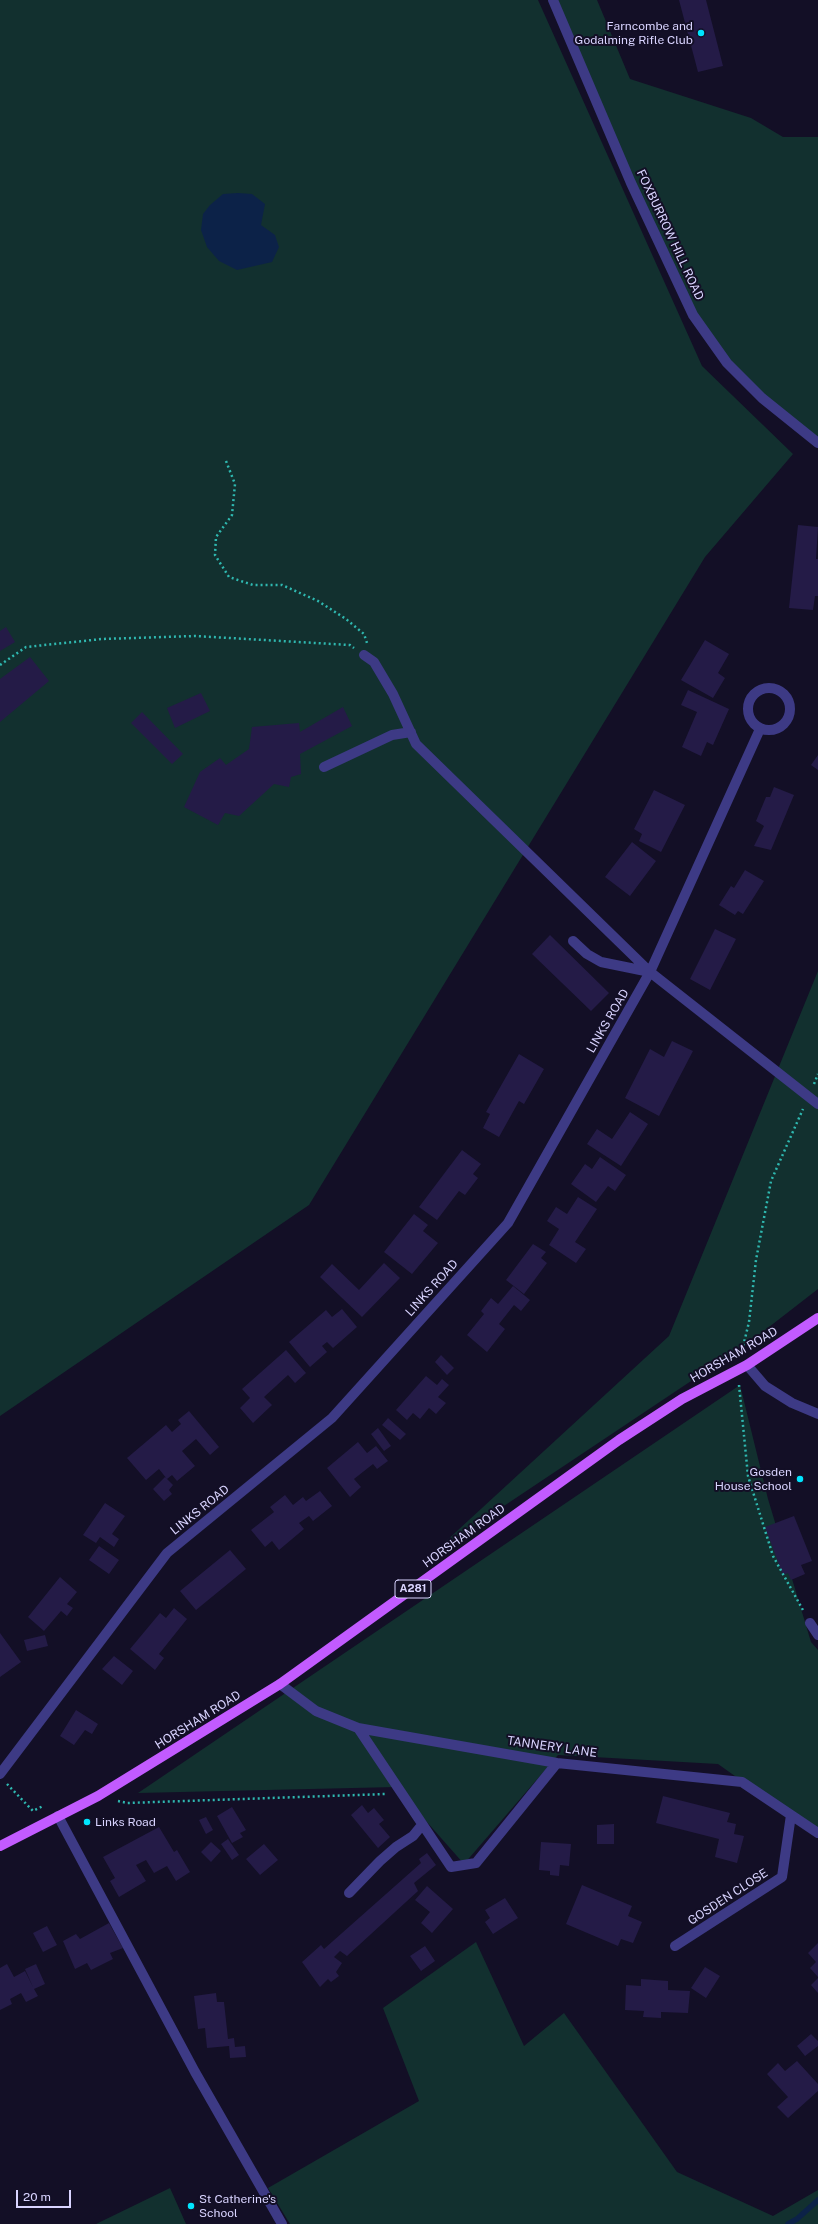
<!DOCTYPE html>
<style>
body{margin:0}
#map{position:relative;width:818px;height:2224px;overflow:hidden;background:#130f26;font-family:"Public Sans",sans-serif}
canvas{display:block}
.scale{position:absolute;left:16px;top:2190px;width:55px;height:18px;box-sizing:border-box;border:2px solid #d9d4ff;border-top:0;padding-left:5px;font-size:12px;line-height:14px;white-space:nowrap;color:#d9d4ff;-webkit-text-stroke:3px #130f26;paint-order:stroke}
</style>
<div id="map">
<canvas width="818" height="2224"></canvas>
<div class="scale">20 m</div>
</div>
<script>
const c = document.querySelector('canvas').getContext('2d');
c.lineJoin = 'round';
function paint(path, color) {
  c.fillStyle = color;
  c.fill(path, 'evenodd');
}
function toPath(rows) {
  const path = new Path2D();
  for (const r of rows) {
    if (r.length === 3) {
      path.moveTo(r[0] + r[2], r[1]);
      path.arc(r[0], r[1], r[2], 0, 2 * Math.PI);
      continue;
    }
    path.moveTo(r[0], r[1]);
    for (let i = 2; i < r.length; i += 2) path.lineTo(r[i], r[i + 1]);
  }
  return path;
}
function trace(path, color, width, dash) {
  c.strokeStyle = color;
  c.lineWidth = width;
  c.lineCap = dash ? 'butt' : 'round';
  c.setLineDash(dash || []);
  c.stroke(path);
}
function write(font, color, halo, rows, align = 'center') {
  c.font = font + ' "Public Sans",sans-serif';
  c.lineWidth = 4;
  c.setLineDash([]);
  c.textBaseline = 'middle';
  c.strokeStyle = halo;
  c.fillStyle = color;
  for (const [text, x, y, turn = 0] of rows) {
    c.save();
    c.translate(x, y);
    c.rotate((+turn || 0) * Math.PI / 180);
    c.textAlign = isNaN(turn) ? turn : align;
    if (halo) c.strokeText(text, 0, 0);
    c.fillText(text, 0, 0);
    c.restore();
  }
}
paint(toPath([
 [0,0,538,0,702,366,793,454,705,557,309,1205,0,1416],
 [553,0,597,0,630,79,751,118,783,137,818,137,818,448,748,384,693,315],
 [818,971,818,1289,751,1341,432,1554,669,1336],
 [740,1385,768,1499,811,1642,818,1650,818,1835,718,1764,558,1755,464,1864,396,1787,138,1793],
 [476,1942,524,2046,564,2013,677,2172,773,2216,818,2190,818,2224,290,2224,268,2188,419,2101,383,2008],
 [170,2188,186,2224,96,2224]
]), '#12302f');
paint(toPath([
 [238,193,252,194,265,204,261,225,275,235,279,247,272,262,237,270,219,261,207,247,201,230,203,214,210,205,223,194]
]), '#0c2248');
trace(toPath([
 [788,2224,797,2219,818,2200]
]), '#0c2248', 5.5);
paint(toPath([
 [679,0,706,0,723,66,698,72],
 [798,525,818,527,816,559,818,559,818,596,815,596,813,610,789,608],
 [6,627,15,642,0,651,0,631],
 [705,640,729,654,718,673,725,678,713,698,681,680],
 [30,657,49,681,0,722,0,679],
 [688,690,729,709,713,745,707,742,701,756,682,747,697,712,681,705],
 [201,693,210,711,175,728,167,708],
 [343,707,352,726,300,754,301,774,291,777,289,787,274,784,239,816,225,813,218,825,184,807,200,772,220,758,226,765,249,749,252,727,299,723,300,732],
 [142,712,183,754,172,764,131,723],
 [818,755,818,770,811,765],
 [774,787,794,795,771,850,754,846,764,826,756,821,766,797,770,797],
 [654,790,685,805,661,852,639,841,642,834,634,829],
 [632,842,656,861,630,896,605,877],
 [745,870,764,881,743,914,738,911,735,915,719,905,731,886,734,888],
 [715,929,736,939,710,990,690,979],
 [550,935,609,993,591,1011,532,954],
 [672,1041,693,1051,659,1116,625,1098,650,1049,664,1057],
 [519,1054,544,1069,524,1104,519,1101,499,1137,483,1128,490,1114,486,1112],
 [630,1112,648,1124,621,1166,587,1144,597,1129,612,1139],
 [462,1150,481,1164,473,1174,478,1178,465,1195,459,1191,437,1220,419,1207],
 [600,1157,626,1175,615,1191,608,1186,596,1202,571,1184,585,1164,592,1169],
 [578,1197,597,1209,575,1242,586,1249,576,1263,549,1245,559,1229,547,1221,556,1207,567,1214],
 [414,1214,428,1225,423,1231,438,1243,412,1274,384,1252],
 [533,1244,546,1252,541,1258,547,1263,524,1294,506,1280],
 [384,1263,400,1278,362,1317,320,1277,332,1264,359,1290],
 [513,1286,530,1300,521,1311,514,1305,499,1324,505,1329,487,1352,467,1335,484,1314,481,1311,491,1298,498,1304],
 [342,1309,357,1327,333,1348,327,1342,322,1346,327,1352,310,1367,289,1342,326,1310,332,1317],
 [286,1350,306,1373,295,1383,288,1375,264,1397,272,1405,253,1423,240,1408,250,1398,242,1389],
 [441,1355,454,1368,447,1375,435,1362],
 [426,1376,437,1385,442,1379,449,1385,438,1397,446,1403,436,1414,429,1408,420,1419,413,1413,407,1420,396,1410],
 [189,1411,219,1447,210,1455,196,1439,182,1451,195,1466,177,1481,172,1475,167,1479,159,1469,146,1480,127,1458,166,1425,172,1432,181,1424,178,1420],
 [388,1418,406,1434,400,1440,382,1425],
 [378,1428,391,1446,384,1451,371,1434],
 [358,1442,367,1453,376,1446,388,1461,377,1469,373,1464,354,1479,361,1487,350,1497,327,1468],
 [165,1477,173,1485,169,1490,172,1494,164,1501,153,1489],
 [320,1491,332,1506,313,1521,309,1516,299,1523,304,1529,279,1550,272,1541,265,1547,251,1530,274,1512,270,1507,285,1495,293,1505,303,1497,306,1501],
 [105,1503,125,1516,112,1534,119,1539,114,1547,100,1537,96,1543,83,1535],
 [794,1516,812,1561,801,1565,805,1574,791,1580,788,1573,783,1575,765,1527],
 [99,1546,119,1560,109,1574,89,1560],
 [230,1550,246,1569,196,1610,180,1591],
 [60,1577,77,1592,67,1604,73,1608,67,1616,61,1611,44,1631,28,1617],
 [174,1608,187,1619,159,1654,164,1658,155,1670,130,1649,160,1613,166,1618],
 [0,1633,21,1662,0,1677],
 [45,1635,48,1646,27,1651,24,1640],
 [114,1656,133,1671,122,1685,102,1669],
 [76,1710,98,1724,92,1734,85,1730,74,1745,60,1736],
 [663,1796,730,1813,727,1822,736,1824,734,1834,744,1836,737,1863,715,1857,719,1839,656,1823],
 [362,1805,368,1813,374,1808,384,1820,379,1824,390,1837,378,1848,351,1815],
 [232,1807,246,1830,240,1833,243,1837,232,1843,217,1816],
 [206,1817,213,1830,206,1834,199,1820],
 [614,1824,614,1844,597,1844,597,1825],
 [159,1827,174,1852,177,1850,190,1872,176,1881,167,1866,154,1873,146,1860,136,1865,146,1881,119,1897,110,1881,115,1878,103,1857],
 [228,1839,239,1855,232,1860,221,1844],
 [211,1842,221,1851,211,1862,201,1852],
 [541,1842,571,1844,569,1866,560,1865,559,1876,550,1875,550,1871,539,1870],
 [264,1844,278,1860,260,1875,246,1859],
 [427,1853,436,1865,414,1883,418,1891,347,1956,340,1951,334,1957,342,1963,336,1972,339,1976,331,1982,328,1979,320,1987,302,1962,321,1945,324,1949,421,1863,419,1859],
 [582,1885,632,1906,628,1916,642,1922,633,1943,621,1939,618,1946,566,1924],
 [427,1886,453,1909,432,1933,421,1923,430,1912,415,1900],
 [505,1898,518,1918,493,1934,485,1922,490,1918,485,1910],
 [109,1923,123,1948,110,1953,113,1959,91,1970,87,1963,75,1969,63,1941,76,1934,80,1939],
 [47,1926,57,1945,43,1952,33,1933],
 [818,1943,818,1977,810,1968,816,1962,808,1953],
 [425,1946,435,1961,421,1971,410,1956],
 [7,1964,14,1977,25,1971,33,1987,25,1969,36,1964,45,1984,34,1989,38,1996,26,2002,21,1993,10,1999,12,2004,0,2010,0,1968],
 [705,1967,720,1976,706,1998,691,1988],
 [818,1978,818,1993,811,1985],
 [641,1979,668,1981,668,1990,690,1991,688,2013,661,2012,661,2018,643,2017,644,2011,625,2010,626,1985,641,1986],
 [216,1993,217,2002,224,2002,228,2039,234,2038,235,2047,245,2046,246,2057,230,2058,229,2046,207,2048,205,2028,198,2029,194,1996],
 [811,2034,818,2041,818,2046,805,2056,797,2046],
 [797,2061,818,2084,818,2091,788,2118,777,2107,788,2097,767,2074,778,2063,785,2071]
]), '#241b47');
trace(toPath([
 [226,461,235,484,232,515,216,537,215,555,229,577,253,585,282,585,318,601,346,619,364,634,367,643],
 [0,665,26,647,102,639,195,636,350,645,354,648],
 [814,1084,818,1074],
 [742,1351,749,1322,756,1260,771,1181,803,1109],
 [739,1385,748,1476,773,1556,804,1612],
 [7,1784,33,1811,43,1806],
 [118,1801,127,1803,386,1794]
]), '#2fb8b0', 2.5, [2, 3]);
trace(toPath([
 [553,0,631,183,693,315,727,363,762,398,818,443],
 [364,655,374,662,393,694,416,744,650,972,818,1104],
 [769,709,21],
 [324,767,392,735,411,732],
 [573,941,587,954,601,962,650,972],
 [747,1365,765,1386,792,1403,818,1414],
 [810,1623,818,1635],
 [280,1684,316,1711,358,1728,557,1763,742,1782,818,1833],
 [358,1728,451,1867,476,1863,557,1763],
 [0,1774,167,1553,332,1418,508,1223,650,972,760,729],
 [58,1816,195,2072,282,2224],
 [349,1893,380,1861,396,1847,413,1836,422,1825],
 [675,1946,782,1877,791,1815]
]), '#3d3a85', 10);
trace(toPath([
 [0,1846,98,1796,280,1684,619,1440,682,1399,747,1365,818,1318]
]), '#c25bff', 10);
for (const [x, y, r, color] of [
 [701,33,4,"#00e5ff"],
 [800,1479,4,"#00e5ff"],
 [87,1822,4,"#00e5ff"],
 [191,2206,4,"#00e5ff"]
]) {
  const dot = new Path2D();
  dot.arc(x, y, r, 0, 2 * Math.PI);
  c.fillStyle = color;
  c.fill(dot);
  trace(dot, '#130f26', 1.5);
}
for (const [x, y, w] of [
 [413,1589,36]
]) {
  const box = new Path2D();
  box.roundRect(x - w / 2, y - 9, w, 18, 3);
  c.fillStyle = '#130f26';
  c.fill(box);
  trace(box, '#d9d4ff', 1);
}
write('bold 11px', '#d9d4ff', null, [
 ["A281",413,1589]
]);
write('12px', '#d9d4ff', '#130f26', [
 ["Farncombe and",693,26],
 ["Godalming Rifle Club",693,40],
 ["Gosden",792,1472],
 ["House School",792,1486],
 ["Links Road",95,1822,"left"],
 ["St Catherine's",199,2199,"left"],
 ["School",199,2213,"left"]
], 'right');
write('12px', '#d9d4ff', '#130f26', [
 ["FOXBURROW HILL ROAD",670,235,65],
 ["LINKS ROAD",608,1021,-60],
 ["LINKS ROAD",432,1288,-48],
 ["HORSHAM ROAD",734,1355,-30],
 ["LINKS ROAD",200,1510,-39],
 ["HORSHAM ROAD",464,1536,-36],
 ["HORSHAM ROAD",198,1720,-32],
 ["TANNERY LANE",552,1747,8],
 ["GOSDEN CLOSE",728,1897,-33]
]);
</script>
